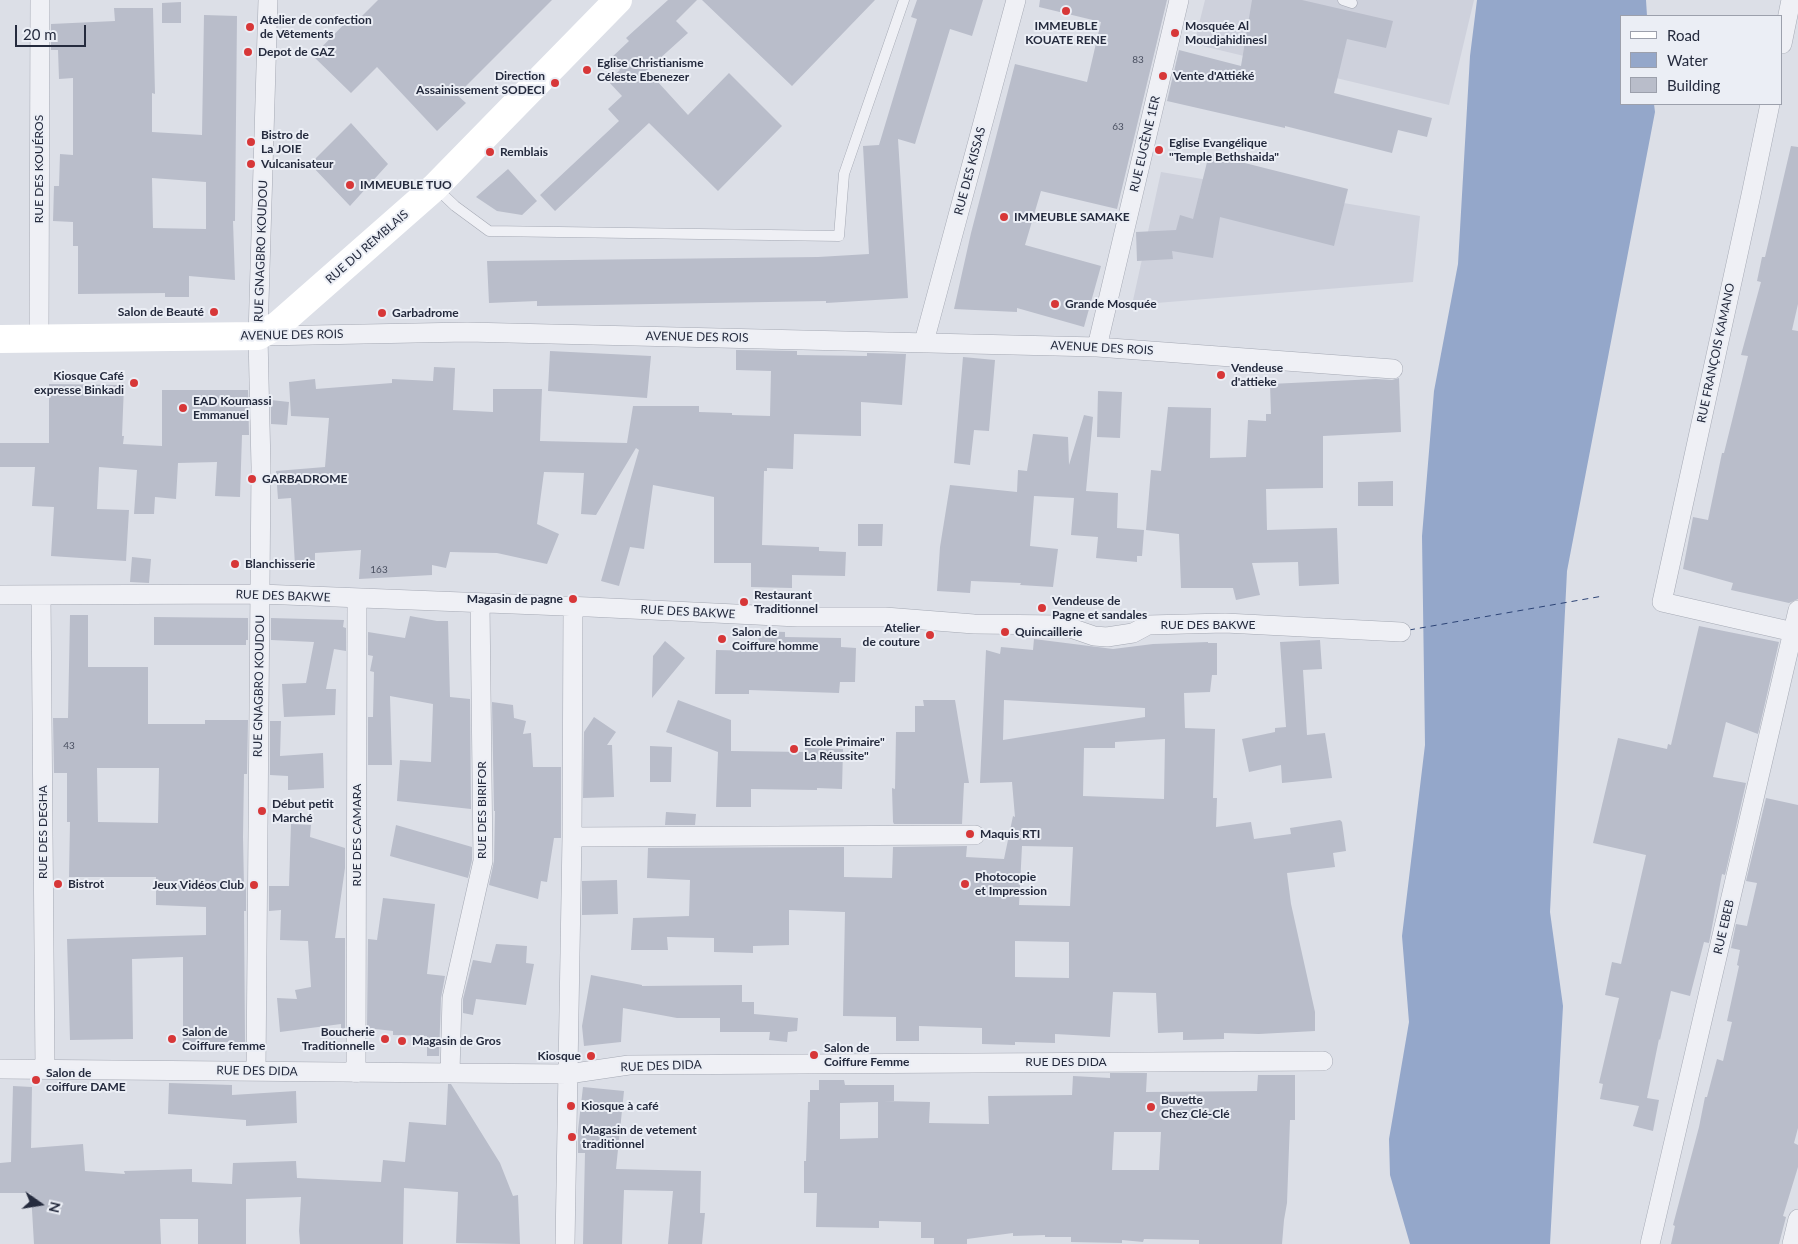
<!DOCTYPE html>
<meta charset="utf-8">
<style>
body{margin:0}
#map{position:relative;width:1798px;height:1244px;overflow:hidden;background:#dcdfe7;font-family:Lato,sans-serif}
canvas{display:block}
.legend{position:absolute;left:1620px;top:15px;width:162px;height:90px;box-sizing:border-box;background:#ebeef5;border:1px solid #9ca0ac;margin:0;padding:6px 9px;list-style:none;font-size:15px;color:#252b3e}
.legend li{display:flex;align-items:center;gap:10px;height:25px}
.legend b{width:25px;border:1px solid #9ca0ac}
.north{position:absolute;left:15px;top:1179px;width:50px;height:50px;-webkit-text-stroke:4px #ebeef5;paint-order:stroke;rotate:103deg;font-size:14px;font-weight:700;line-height:20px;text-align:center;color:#252b3e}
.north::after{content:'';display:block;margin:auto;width:18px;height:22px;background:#252b3e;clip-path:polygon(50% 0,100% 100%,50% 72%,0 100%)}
.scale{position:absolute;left:15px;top:25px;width:71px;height:22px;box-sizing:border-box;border:2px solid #252b3e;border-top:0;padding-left:6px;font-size:15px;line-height:18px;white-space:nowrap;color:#252b3e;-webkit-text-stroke:4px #ebeef5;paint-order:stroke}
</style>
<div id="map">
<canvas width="1798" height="1244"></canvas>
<ul class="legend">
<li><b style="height:6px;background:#fff"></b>Road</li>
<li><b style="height:14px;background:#94a7ca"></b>Water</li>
<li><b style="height:14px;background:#b9bdca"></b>Building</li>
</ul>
<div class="north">N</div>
<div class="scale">20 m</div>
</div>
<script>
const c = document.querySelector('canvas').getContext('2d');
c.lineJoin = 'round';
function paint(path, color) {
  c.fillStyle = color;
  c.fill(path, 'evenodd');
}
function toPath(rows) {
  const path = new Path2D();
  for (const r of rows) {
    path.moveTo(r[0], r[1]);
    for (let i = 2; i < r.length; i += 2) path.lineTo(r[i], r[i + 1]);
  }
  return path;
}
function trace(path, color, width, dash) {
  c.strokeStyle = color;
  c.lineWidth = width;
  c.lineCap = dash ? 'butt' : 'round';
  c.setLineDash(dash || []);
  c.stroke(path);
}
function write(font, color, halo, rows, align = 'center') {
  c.font = font + ' Lato,sans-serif';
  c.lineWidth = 4;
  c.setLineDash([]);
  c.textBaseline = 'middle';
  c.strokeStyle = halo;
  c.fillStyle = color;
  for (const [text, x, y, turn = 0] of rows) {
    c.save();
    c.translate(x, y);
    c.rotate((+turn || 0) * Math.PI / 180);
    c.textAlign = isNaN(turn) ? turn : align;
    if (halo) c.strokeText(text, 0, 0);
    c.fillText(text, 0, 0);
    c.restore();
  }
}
paint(toPath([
 [1205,0,1474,0,1449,105,1194,44],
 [1161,172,1420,216,1413,282,1132,305]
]), '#ced1dc');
paint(toPath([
 [1477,0,1646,0,1647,16,1622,16,1622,104,1654,104,1655,112,1567,571,1550,912,1563,1006,1550,1244,1410,1244,1390,1175,1389,1139,1409,1022,1402,936,1425,745,1422,536,1434,391,1458,264,1470,56]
]), '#94a7ca');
trace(toPath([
 [1409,630,1603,596]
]), '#2c4375', 1, [6, 5]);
paint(toPath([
 [378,0,552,0,457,95,466,103,437,131,377,67,351,93,313,56,355,13,360,18],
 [668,0,697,0,676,21,688,33,647,70,688,115,729,73,782,126,718,191,649,123,555,211,540,195,619,121,608,109,622,96,608,81,620,70,610,59,629,41,626,38],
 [702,0,875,0,792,86],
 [917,0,983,0,972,36,950,29,915,144,898,139,908,298,826,303,826,301,537,306,537,301,489,303,487,261,818,257,869,254,863,146,879,145,917,19,911,17],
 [1040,0,1167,0,1117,209,1041,191,1025,245,1101,266,1084,327,1017,308,1017,312,954,309,971,233,1015,64,1087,82,1101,22,1039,7],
 [1252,0,1302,0,1393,21,1386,48,1347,39,1334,93,1432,118,1427,137,1398,130,1392,153,1285,126,1285,128,1167,101,1179,50,1241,66],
 [181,2,181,23,162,23,162,3],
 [114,8,153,8,155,94,152,93,152,132,202,135,204,15,237,16,235,221,233,221,235,280,189,276,189,297,165,297,165,293,78,294,78,246,73,246,73,222,53,221,54,186,59,186,60,154,73,155,73,78,59,79,58,50,51,50,51,24,115,21],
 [152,178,206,182,206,229,153,228],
 [351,123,388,164,350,206,310,164],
 [1791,146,1798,147,1798,304,1792,330,1798,331,1798,599,1789,603,1731,590,1733,583,1683,569,1693,517,1708,520,1722,453,1724,453,1748,356,1741,355,1761,282,1757,281,1762,257,1765,257],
 [1209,154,1348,189,1334,246,1220,217,1213,258,1172,251,1173,259,1137,261,1136,232,1176,230,1180,215,1193,219],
 [508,169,537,201,522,215,497,211,476,197],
 [736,350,797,351,797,355,867,356,867,353,906,354,902,405,861,402,861,436,794,434,793,469,767,468,767,471,764,471,762,545,819,547,819,551,846,552,845,576,792,575,792,588,751,587,751,563,714,563,714,497,653,485,644,549,630,547,619,586,601,581,639,450,636,448,596,515,581,514,584,473,544,472,537,524,559,534,547,564,497,553,450,552,446,568,432,565,432,575,359,579,361,550,315,553,315,565,295,565,291,498,278,499,276,471,325,467,329,418,291,416,289,382,315,379,316,389,392,383,392,379,433,381,434,367,455,368,453,410,493,412,493,389,542,389,540,441,627,443,633,406,699,406,699,412,732,413,732,415,770,416,771,371,736,370],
 [550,351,651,356,647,398,548,391],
 [963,357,995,360,989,431,974,430,970,465,954,463],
 [1399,378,1401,432,1323,436,1323,488,1266,489,1267,530,1337,528,1339,584,1299,586,1298,562,1252,563,1260,595,1236,600,1233,588,1181,588,1179,534,1146,530,1151,470,1161,471,1168,407,1211,408,1210,458,1246,457,1248,420,1266,421,1266,414,1271,414,1270,384,1376,379,1392,380],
 [49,384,124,385,122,436,124,436,123,444,162,446,162,390,248,390,249,435,242,435,240,497,215,496,217,462,178,463,176,499,155,497,154,514,134,514,137,470,99,467,97,509,129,510,126,561,51,556,54,507,32,506,35,467,0,467,0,443,49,443],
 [1098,391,1122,392,1120,438,1097,437],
 [271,400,289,402,287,425,271,424],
 [1084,415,1093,417,1086,491,1118,493,1117,528,1144,530,1142,556,1137,556,1137,562,1096,558,1098,537,1071,535,1074,498,1034,496,1030,546,1058,549,1053,587,1020,585,1021,583,971,581,970,593,937,591,940,547,950,485,1017,492,1018,470,1027,471,1033,434,1068,437,1069,465],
 [1393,481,1393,506,1358,506,1358,482],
 [858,524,883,524,882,546,858,546],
 [132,557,151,559,149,583,130,582],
 [70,615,88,615,88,667,148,667,148,724,205,724,205,720,248,720,247,774,244,774,243,837,244,887,246,887,246,911,244,911,245,1042,183,1042,183,957,132,959,133,1039,70,1040,67,939,206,935,206,907,156,905,156,877,69,877,70,822,67,822,67,773,54,773,53,718,68,718],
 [97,768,159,768,158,823,98,822],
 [410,616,437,621,448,621,450,697,470,699,471,809,397,801,400,760,431,762,433,704,390,696,392,765,368,765,368,717,373,717,374,672,370,671,373,656,368,655,368,632,405,638],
 [154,617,248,618,248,640,246,640,246,645,154,645],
 [271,618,344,620,343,627,346,628,346,651,334,649,326,689,336,689,335,715,284,717,282,684,306,683,314,642,271,640],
 [1699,626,1779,642,1758,734,1726,722,1713,777,1746,783,1725,875,1722,874,1709,943,1704,942,1690,996,1671,991,1660,1040,1659,1039,1647,1098,1659,1100,1653,1131,1633,1126,1639,1106,1600,1099,1603,1084,1599,1083,1619,998,1605,995,1612,962,1621,964,1646,855,1593,843,1618,738,1667,749,1668,744,1671,745],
 [759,631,785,632,785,637,841,638,841,647,856,648,855,682,840,682,839,693,749,690,749,694,715,694,716,650,758,651],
 [1034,639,1113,649,1153,644,1208,642,1208,643,1217,643,1217,675,1212,675,1210,692,1184,693,1185,728,1215,729,1213,798,1217,798,1216,827,1251,822,1254,839,1291,834,1290,828,1340,820,1342,822,1346,851,1333,853,1335,867,1287,873,1291,904,1315,1012,1315,1031,1259,1034,1224,1033,1224,1039,1183,1040,1183,1032,1158,1033,1156,993,1113,992,1110,1037,1055,1034,1055,1043,1015,1042,1015,1045,982,1044,982,1028,919,1026,919,1041,896,1041,896,1017,843,1016,845,912,789,910,789,945,753,946,753,953,714,952,714,938,667,937,668,950,631,950,633,918,689,916,690,880,647,878,648,848,844,847,844,877,892,878,893,847,967,846,966,857,1004,859,1013,816,1015,817,1012,782,980,783,986,650,1000,654,1001,647,1033,650],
 [1004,700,1145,708,1145,717,1003,740],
 [1165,739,1164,799,1083,796,1084,748,1115,748,1115,742],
 [1022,846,1073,847,1070,906,1019,905],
 [1015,941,1069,942,1069,978,1015,977],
 [1320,640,1322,669,1303,670,1307,735,1325,733,1332,778,1282,783,1281,765,1249,772,1242,739,1275,732,1275,728,1286,727,1280,642],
 [665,641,685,658,652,698,653,656],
 [678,700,731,720,731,751,805,752,805,748,843,749,842,789,817,788,817,790,751,789,751,807,716,807,718,752,666,732],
 [923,700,955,700,969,783,964,783,962,824,894,824,893,822,892,788,895,789,896,732,915,732,915,706,924,706],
 [492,702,513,705,514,718,526,721,523,734,531,733,533,767,561,767,561,838,554,838,547,882,541,881,538,899,489,885,494,861,495,811,494,811],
 [594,717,616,732,607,745,612,745,614,797,583,798,584,732],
 [270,721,281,721,280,756,323,753,324,788,288,790,288,776,270,775],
 [650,746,672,747,671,782,650,782],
 [1766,798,1798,805,1798,1128,1794,1143,1798,1145,1798,1167,1783,1216,1786,1217,1779,1244,1671,1244,1675,1226,1673,1225,1699,1127,1705,1097,1707,1097,1717,1059,1723,1061,1732,1022,1727,1021,1739,966,1737,965,1740,950,1731,948,1736,924,1747,926,1757,883,1746,881],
 [666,812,696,814,695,825,665,825],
 [291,824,311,825,310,837,345,848,345,868,335,938,345,938,345,1030,341,1030,341,1024,280,1032,277,998,297,999,295,990,311,987,308,941,280,940,281,910,269,911,269,886,289,886],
 [396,825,472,847,472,860,468,878,390,856],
 [617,880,618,914,582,915,582,881],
 [383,898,435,904,427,974,445,976,441,998,439,1056,427,1056,427,1036,393,1035,393,1031,367,1028,368,939,377,940],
 [496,944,527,946,526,963,534,964,526,1005,476,999,473,1015,463,1013,463,999,473,960,491,963],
 [591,975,642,985,642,986,742,985,742,1002,754,1002,754,1014,798,1018,797,1031,788,1032,787,1042,769,1040,770,1032,720,1032,720,1018,677,1018,623,1008,621,1042,584,1046,582,1026],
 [1110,1073,1147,1073,1146,1092,1257,1091,1258,1075,1295,1075,1295,1120,1290,1120,1287,1203,1284,1220,1282,1244,1199,1244,1199,1240,1144,1239,1143,1242,1122,1240,1122,1243,1071,1242,1071,1237,1045,1237,1045,1235,1013,1236,1013,1233,967,1239,967,1244,934,1244,934,1238,921,1238,921,1222,879,1221,879,1228,816,1227,817,1193,804,1193,804,1161,806,1161,808,1102,810,1102,810,1090,819,1090,819,1080,844,1080,845,1085,894,1085,894,1101,884,1101,930,1102,929,1123,989,1124,988,1096,1072,1095,1073,1076,1110,1078],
 [878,1102,878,1138,840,1139,840,1103],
 [1114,1132,1161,1132,1159,1170,1112,1170],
 [169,1083,232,1085,232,1095,296,1091,297,1123,246,1126,246,1120,168,1114],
 [448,1084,451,1084,500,1163,513,1196,518,1195,520,1244,456,1243,458,1192,404,1188,403,1244,300,1244,299,1231,301,1197,246,1199,246,1244,198,1244,198,1219,160,1219,161,1244,34,1244,31,1193,0,1193,0,1163,11,1162,13,1086,32,1087,31,1148,83,1144,85,1171,125,1174,124,1171,192,1169,192,1182,232,1184,233,1163,296,1161,297,1178,381,1182,383,1160,405,1162,409,1122,446,1125],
 [583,1087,624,1091,616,1169,701,1171,700,1213,705,1213,702,1244,668,1244,673,1191,624,1190,622,1244,583,1244,585,1153,578,1153,578,1130]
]), '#b9bdca');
const lane = toPath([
 [1343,0,1352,3],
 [436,188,455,206,489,231,839,236,844,174,904,0]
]);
const street = toPath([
 [1782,44,1791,0],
 [1770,104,1751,195,1662,602,1798,633],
 [262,336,467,332,1097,347,1393,369],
 [39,338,40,0],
 [924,342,1016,0],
 [1097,347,1179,0],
 [0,595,260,594,589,607,798,617,885,617,974,624,1062,625,1094,636,1107,637,1133,633,1148,625,1225,623,1401,632],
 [41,595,45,1069],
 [572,837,975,835],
 [0,1069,568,1074,629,1065,1323,1061],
 [256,1071,261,467,258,336,268,0],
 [356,1073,357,598],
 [450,1073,452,998,483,861,480,603],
 [565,1244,572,837,573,606],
 [1650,1244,1798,610],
 [1792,1244,1798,1219]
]);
trace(lane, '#a5a9b4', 11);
trace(street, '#a5a9b4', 20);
trace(lane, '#eff0f5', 10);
trace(street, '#eff0f5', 19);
trace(toPath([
 [0,339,258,336,278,325,435,187,618,0]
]), '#fff', 28);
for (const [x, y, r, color] of [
 [1066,11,5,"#d73738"],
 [250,27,5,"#d73738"],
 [1175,33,5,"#d73738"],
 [248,52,5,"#d73738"],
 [587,70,5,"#d73738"],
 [1163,76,5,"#d73738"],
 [555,83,5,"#d73738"],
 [251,142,5,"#d73738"],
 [1159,150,5,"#d73738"],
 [490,152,5,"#d73738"],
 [251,164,5,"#d73738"],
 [350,185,5,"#d73738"],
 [1004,217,5,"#d73738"],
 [1055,304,5,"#d73738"],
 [214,312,5,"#d73738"],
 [382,313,5,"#d73738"],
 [1221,375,5,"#d73738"],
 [134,383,5,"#d73738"],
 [183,408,5,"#d73738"],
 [252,479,5,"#d73738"],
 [235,564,5,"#d73738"],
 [573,599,5,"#d73738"],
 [744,602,5,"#d73738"],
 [1042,608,5,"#d73738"],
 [1005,632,5,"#d73738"],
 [930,635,5,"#d73738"],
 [722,639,5,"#d73738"],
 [794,749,5,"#d73738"],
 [262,811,5,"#d73738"],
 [970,834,5,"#d73738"],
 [58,884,5,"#d73738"],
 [965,884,5,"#d73738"],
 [254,885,5,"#d73738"],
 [172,1039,5,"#d73738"],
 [385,1039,5,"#d73738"],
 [402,1041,5,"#d73738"],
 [814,1055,5,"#d73738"],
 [591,1056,5,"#d73738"],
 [36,1080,5,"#d73738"],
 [571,1106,5,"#d73738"],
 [1151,1107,5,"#d73738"],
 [572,1137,5,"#d73738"]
]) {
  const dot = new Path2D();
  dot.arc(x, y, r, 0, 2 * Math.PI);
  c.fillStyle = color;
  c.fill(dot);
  trace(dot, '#ebeef5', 2);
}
write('10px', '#4a5061', null, [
 ["83",1138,60],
 ["63",1118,127],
 ["163",379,570],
 ["43",69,746]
]);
write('bold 12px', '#252b3e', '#ebeef5', [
 ["Atelier de confection",260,20],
 ["de Vêtements",260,34],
 ["IMMEUBLE",1066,26,"center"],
 ["KOUATE RENE",1066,40,"center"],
 ["Mosquée Al",1185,26],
 ["Moudjahidinesl",1185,40],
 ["Depot de GAZ",258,52],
 ["Eglise Christianisme",597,63],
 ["Céleste Ebenezer",597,77],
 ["Direction",545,76,"right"],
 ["Assainissement SODECI",545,90,"right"],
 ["Vente d'Attiéké",1173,76],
 ["Bistro de",261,135],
 ["La JOIE",261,149],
 ["Eglise Evangélique",1169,143],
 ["\"Temple Bethshaida\"",1169,157],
 ["Remblais",500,152],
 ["Vulcanisateur",261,164],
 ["IMMEUBLE TUO",360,185],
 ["IMMEUBLE SAMAKE",1014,217],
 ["Grande Mosquée",1065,304],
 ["Salon de Beauté",204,312,"right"],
 ["Garbadrome",392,313],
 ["Vendeuse",1231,368],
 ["d'attieke",1231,382],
 ["Kiosque Café",124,376,"right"],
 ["expresse Binkadi",124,390,"right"],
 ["EAD Koumassi",193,401],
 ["Emmanuel",193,415],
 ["GARBADROME",262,479],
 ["Blanchisserie",245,564],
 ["Restaurant",754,595],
 ["Traditionnel",754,609],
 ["Magasin de pagne",563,599,"right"],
 ["Vendeuse de",1052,601],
 ["Pagne et sandales",1052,615],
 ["Atelier",920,628,"right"],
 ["de couture",920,642,"right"],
 ["Salon de",732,632],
 ["Coiffure homme",732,646],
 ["Quincaillerie",1015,632],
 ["Ecole Primaire\"",804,742],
 ["La Réussite\"",804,756],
 ["Début petit",272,804],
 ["Marché",272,818],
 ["Maquis RTI",980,834],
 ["Photocopie",975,877],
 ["et Impression",975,891],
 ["Bistrot",68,884],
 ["Jeux Vidéos Club",244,885,"right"],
 ["Salon de",182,1032],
 ["Coiffure femme",182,1046],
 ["Boucherie",375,1032,"right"],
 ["Traditionnelle",375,1046,"right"],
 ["Magasin de Gros",412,1041],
 ["Salon de",824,1048],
 ["Coiffure Femme",824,1062],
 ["Kiosque",581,1056,"right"],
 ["Salon de",46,1073],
 ["coiffure DAME",46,1087],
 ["Buvette",1161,1100],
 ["Chez Clé-Clé",1161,1114],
 ["Kiosque à café",581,1106],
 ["Magasin de vetement",582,1130],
 ["traditionnel",582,1144]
], 'left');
write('12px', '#252b3e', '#ebeef5', [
 ["RUE EUGÈNE 1ER",1145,144,-77],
 ["RUE DES KOUÉROS",39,169,-90],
 ["RUE DES KISSAS",970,171,-75],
 ["RUE DU REMBLAIS",367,247,-41],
 ["RUE GNAGBRO KOUDOU",261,251,-88],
 ["AVENUE DES ROIS",292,335,-1],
 ["AVENUE DES ROIS",697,337,1],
 ["AVENUE DES ROIS",1102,348,3],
 ["RUE FRANÇOIS KAMANO",1716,353,-78],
 ["RUE DES BAKWE",283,596,2],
 ["RUE DES BAKWE",688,612,3],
 ["RUE DES BAKWE",1208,625],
 ["RUE GNAGBRO KOUDOU",259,686,-89],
 ["RUE DES BIRIFOR",482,810,-90],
 ["RUE DES DEGHA",43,832,-90],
 ["RUE DES CAMARA",357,835,-90],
 ["RUE EBEB",1724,927,-77],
 ["RUE DES DIDA",1066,1062],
 ["RUE DES DIDA",661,1066,-2],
 ["RUE DES DIDA",257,1071,1]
]);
</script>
